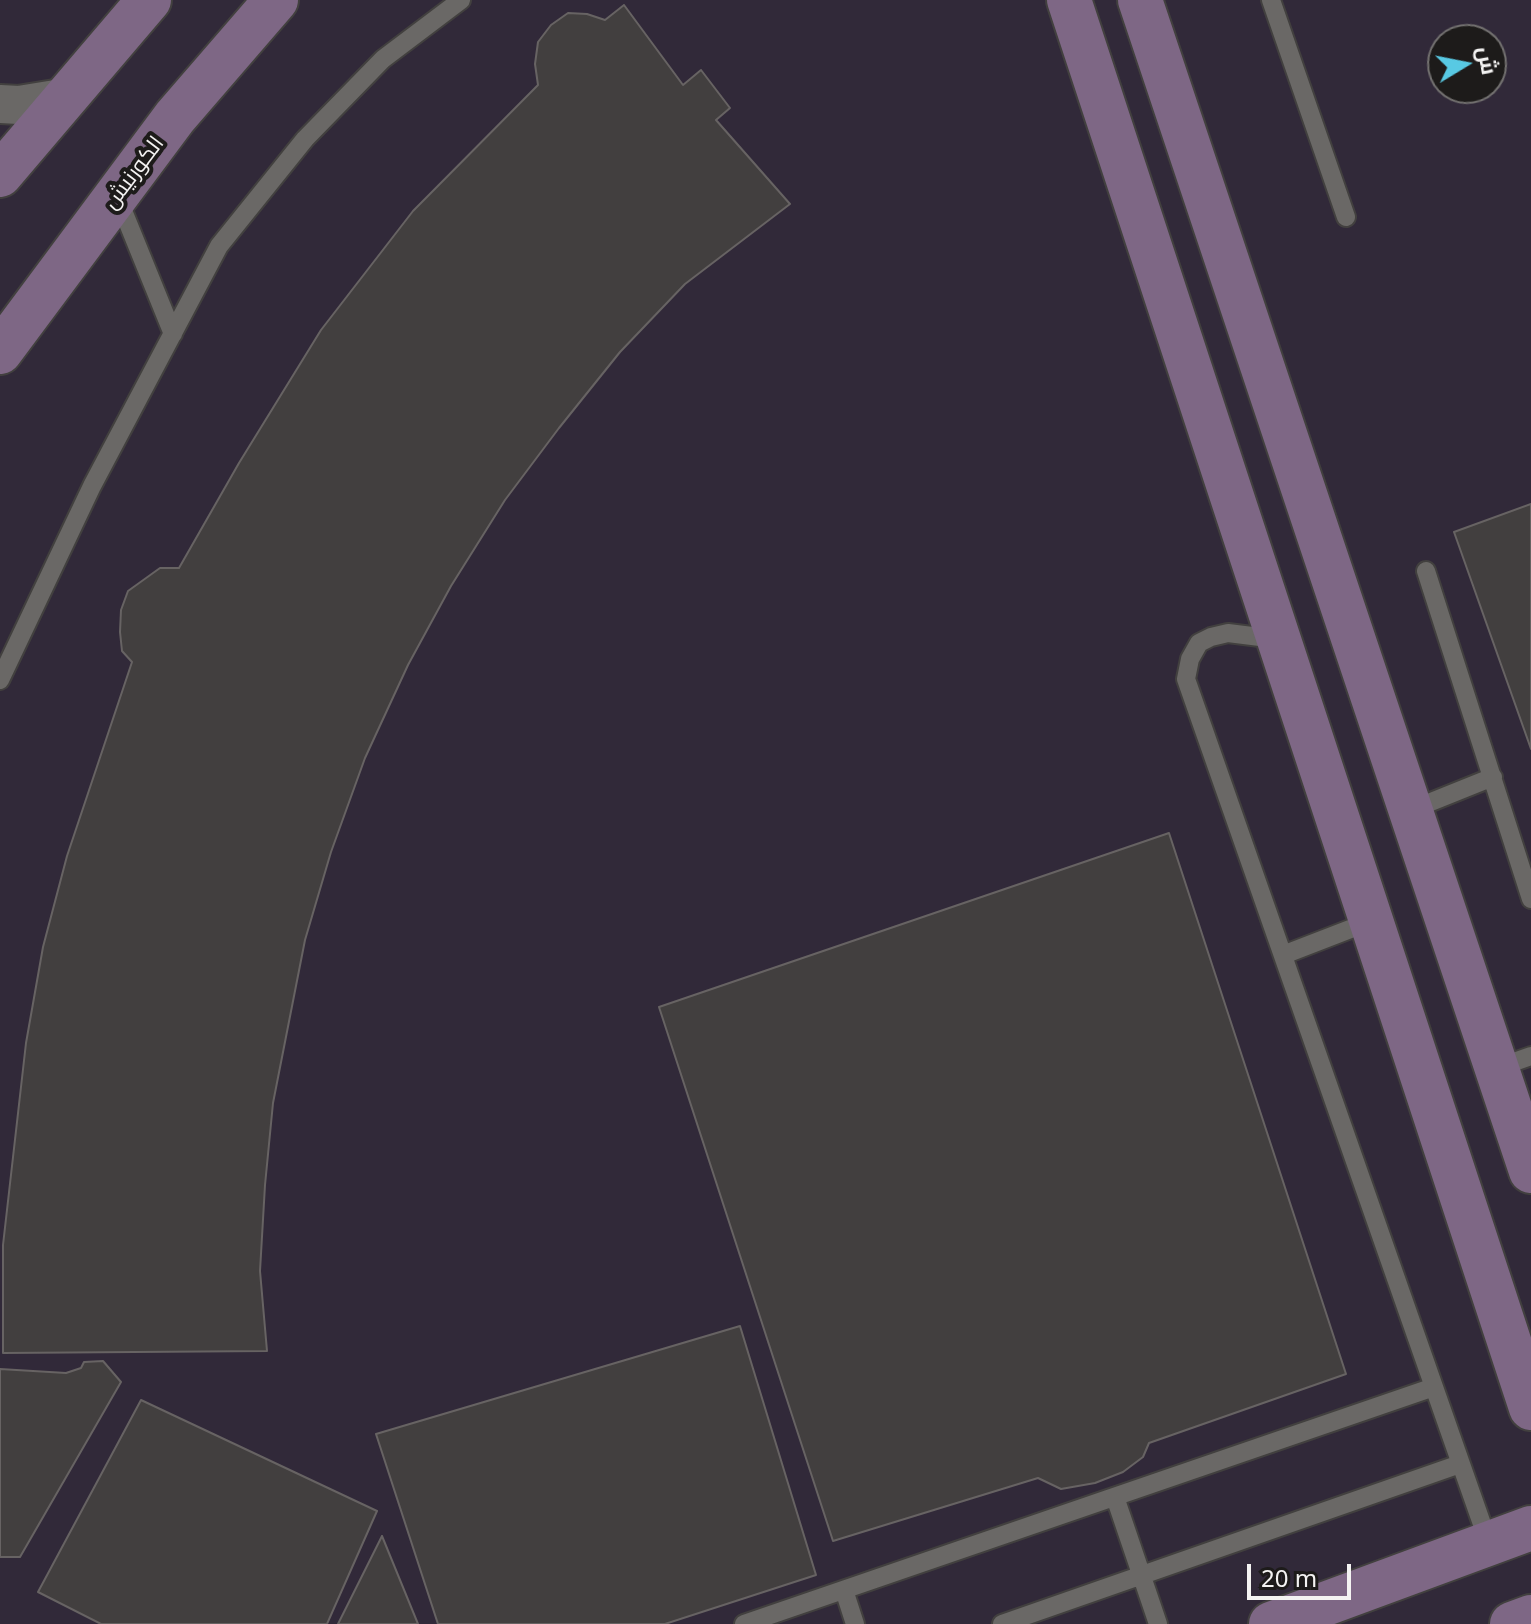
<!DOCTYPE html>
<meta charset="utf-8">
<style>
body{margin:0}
#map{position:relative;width:1531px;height:1624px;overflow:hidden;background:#272523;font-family:"Noto Sans",Cairo,sans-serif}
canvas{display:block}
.north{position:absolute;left:1427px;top:24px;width:80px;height:80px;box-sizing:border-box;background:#1d1b1a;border:2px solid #737170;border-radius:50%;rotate:80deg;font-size:22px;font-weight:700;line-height:32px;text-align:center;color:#f4f3f2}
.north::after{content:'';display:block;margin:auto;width:28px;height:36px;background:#58c9e3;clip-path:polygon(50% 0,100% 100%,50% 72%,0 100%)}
.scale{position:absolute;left:1247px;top:1564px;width:104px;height:36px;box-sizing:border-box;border:4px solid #f4f3f2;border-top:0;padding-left:10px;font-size:24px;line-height:28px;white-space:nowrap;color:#f4f3f2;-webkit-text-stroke:6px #1d1b1a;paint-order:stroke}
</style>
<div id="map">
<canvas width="1531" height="1624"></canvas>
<div class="north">ش</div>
<div class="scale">20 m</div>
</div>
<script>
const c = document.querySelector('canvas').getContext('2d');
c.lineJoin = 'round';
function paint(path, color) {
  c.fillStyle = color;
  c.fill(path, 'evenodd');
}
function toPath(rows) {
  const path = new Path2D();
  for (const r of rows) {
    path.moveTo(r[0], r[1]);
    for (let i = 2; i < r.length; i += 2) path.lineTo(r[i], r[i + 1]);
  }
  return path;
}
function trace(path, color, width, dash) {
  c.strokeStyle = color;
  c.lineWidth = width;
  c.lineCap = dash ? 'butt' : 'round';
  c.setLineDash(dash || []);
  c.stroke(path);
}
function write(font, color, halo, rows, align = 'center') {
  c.font = font + ' "Noto Sans",Cairo,sans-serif';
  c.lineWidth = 8;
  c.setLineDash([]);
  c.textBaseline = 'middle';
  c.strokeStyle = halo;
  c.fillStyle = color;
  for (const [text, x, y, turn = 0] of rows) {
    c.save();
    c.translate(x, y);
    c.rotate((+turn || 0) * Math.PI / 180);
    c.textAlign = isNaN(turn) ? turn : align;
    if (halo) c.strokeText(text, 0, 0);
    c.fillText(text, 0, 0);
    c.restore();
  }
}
paint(toPath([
 [0,0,1531,0,1531,1624,0,1624],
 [1443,40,1491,40,1491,88,1443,88]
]), '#312939');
const building = toPath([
 [624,5,683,85,701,70,730,108,716,120,790,204,685,284,620,352,559,428,505,500,451,586,408,665,365,758,331,852,305,940,273,1103,265,1185,260,1271,267,1351,3,1353,3,1245,26,1043,43,947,67,856,132,662,122,651,120,632,121,610,128,591,160,568,179,568,239,463,321,330,413,211,538,85,535,64,538,42,551,25,568,13,587,14,605,20,624,5],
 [1531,504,1531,749,1454,532,1531,504],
 [1169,833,1346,1374,1149,1443,1143,1457,1123,1472,1095,1483,1061,1489,1038,1478,833,1541,659,1007,1169,833],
 [740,1326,816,1575,665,1624,438,1624,376,1434,740,1326],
 [103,1361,121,1382,20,1557,0,1557,0,1369,66,1373,81,1368,84,1362,103,1361],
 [141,1400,377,1511,327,1624,101,1624,38,1592,141,1400],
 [382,1536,418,1624,338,1624,382,1536]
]);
paint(building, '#423f3f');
trace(building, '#676363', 2);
const lane = toPath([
 [1271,0,1346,217],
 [117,196,173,334],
 [1426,571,1531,899],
 [1276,639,1228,633,1211,637,1199,643,1190,659,1186,679,1489,1544],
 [0,680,92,486,219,246,305,139,383,59,461,0],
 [1411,810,1493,777],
 [1283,955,1371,921],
 [1497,1068,1531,1056],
 [1115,1497,1158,1624],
 [844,1590,855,1624],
 [744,1624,1434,1387],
 [1002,1624,1460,1464]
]);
const street = toPath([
 [0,104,19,105,68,97]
]);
const secondary = toPath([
 [1069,0,1531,1408],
 [1140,0,1531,1171],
 [0,175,149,0],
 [0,352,175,117,276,0],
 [1271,1624,1531,1528],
 [1512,1624,1531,1617]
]);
trace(lane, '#42403f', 22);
trace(street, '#42403f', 42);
trace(secondary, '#42403f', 48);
trace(lane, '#6a6866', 18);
trace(street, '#6a6866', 38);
trace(secondary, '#7e6785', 44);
write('22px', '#f4f3f2', '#1d1b1a', [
 ["الكورنيش",134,173,-53]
]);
</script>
